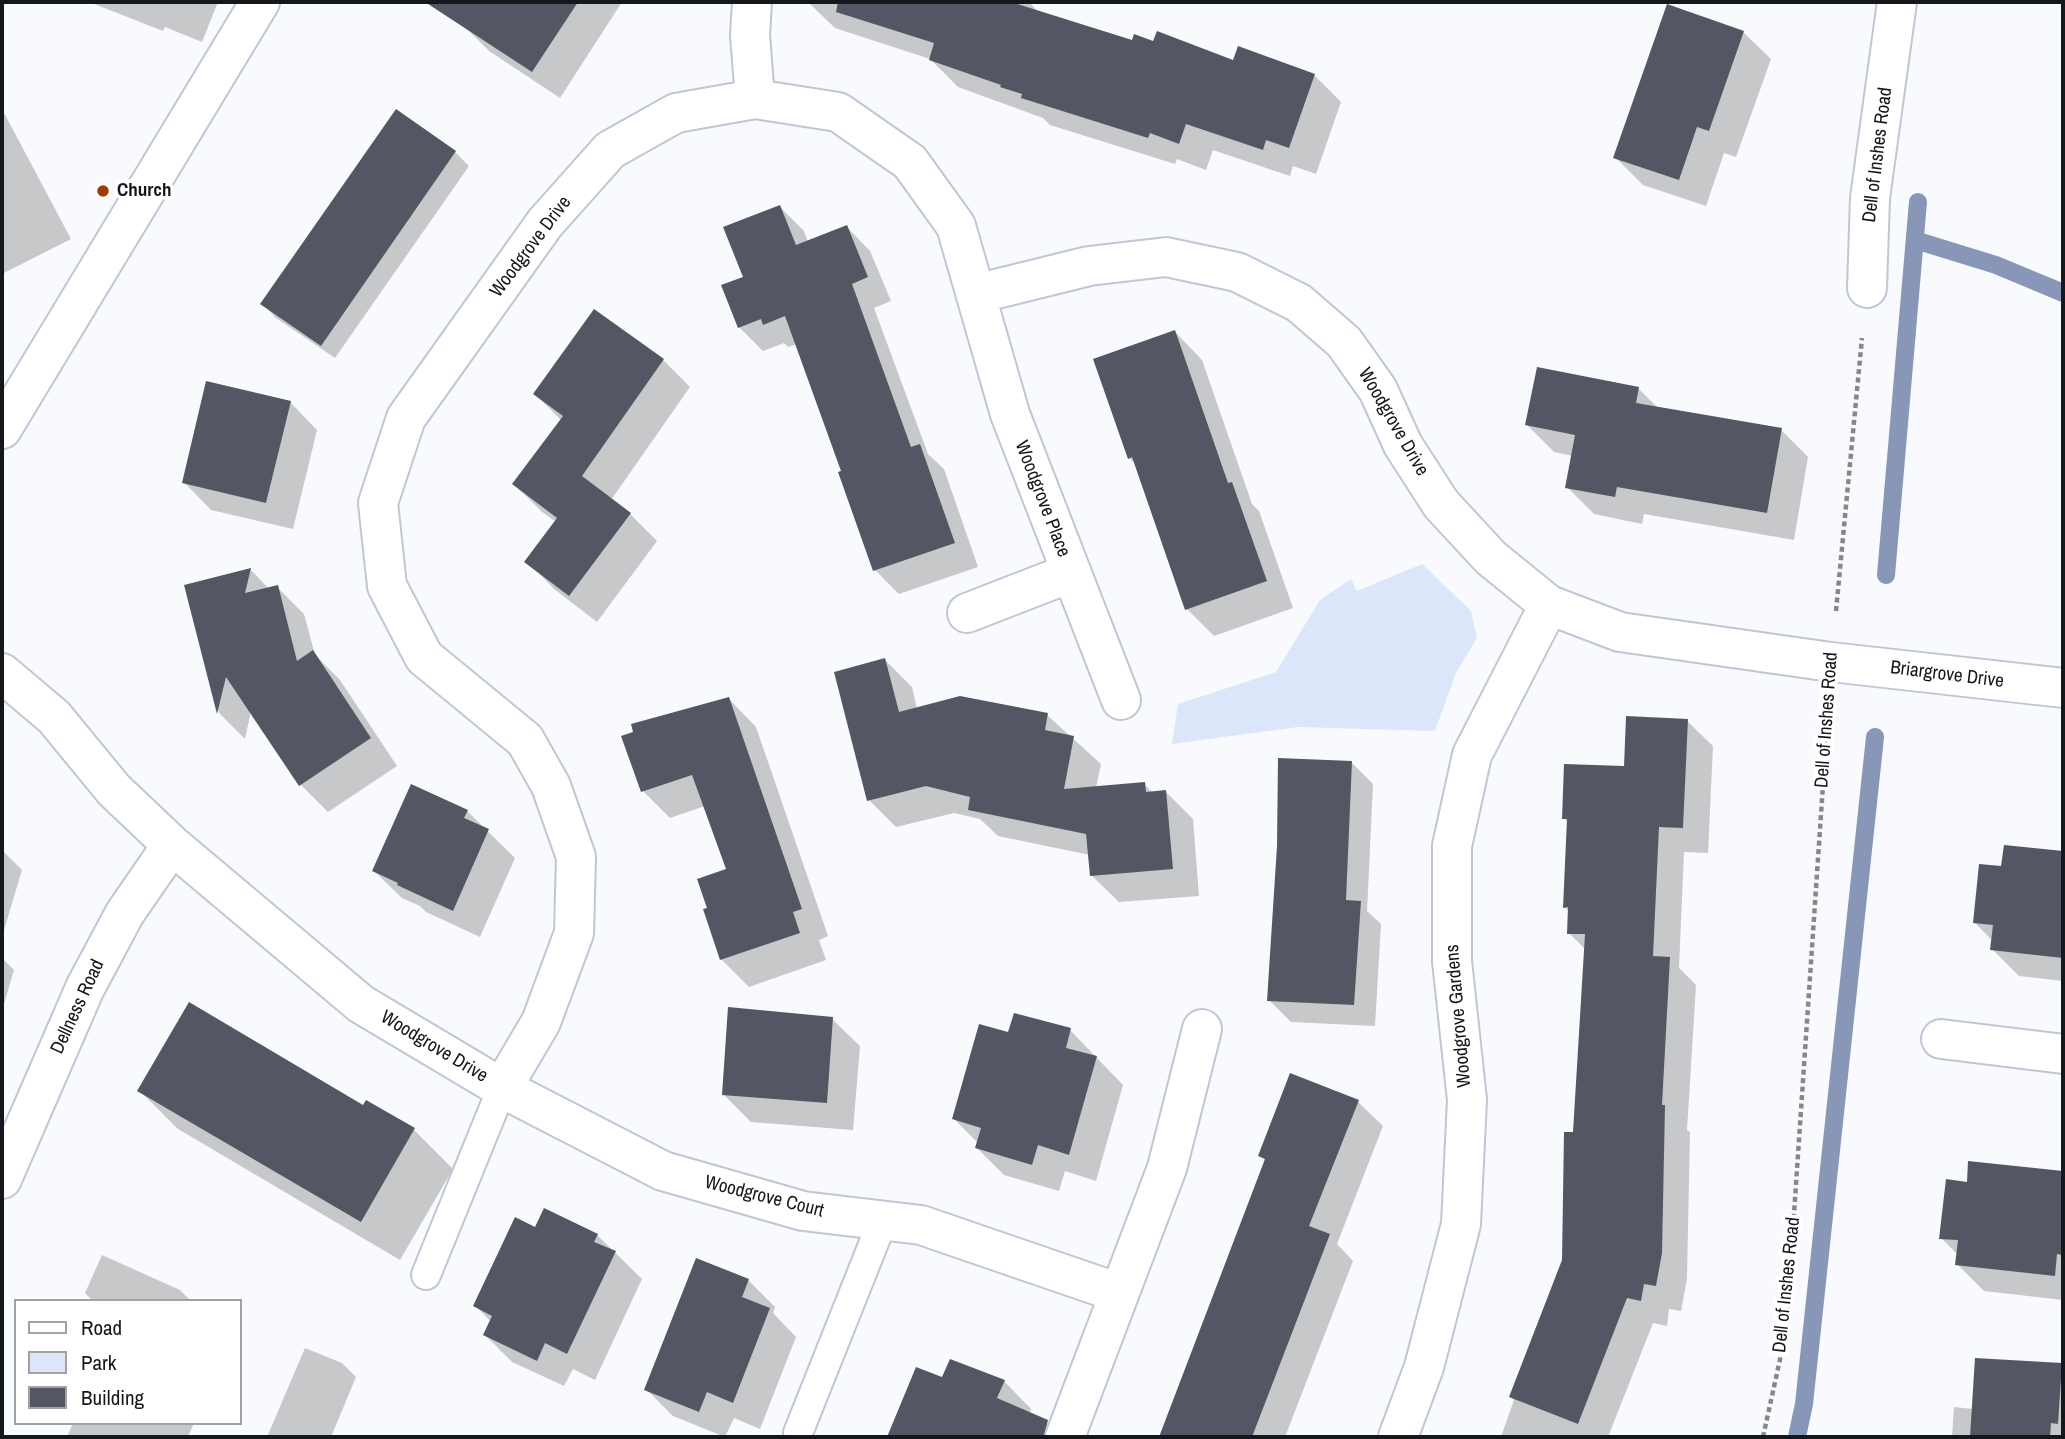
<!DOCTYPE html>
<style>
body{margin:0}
#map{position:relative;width:2065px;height:1439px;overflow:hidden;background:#f9fafd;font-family:"Archivo Narrow",sans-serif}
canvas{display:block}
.frame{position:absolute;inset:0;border:4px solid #14171b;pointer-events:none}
.legend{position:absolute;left:14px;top:1299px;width:228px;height:126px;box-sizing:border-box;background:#fff;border:2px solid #a1a2a4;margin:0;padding:9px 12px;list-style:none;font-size:21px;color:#14171b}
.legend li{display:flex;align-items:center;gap:14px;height:35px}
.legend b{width:35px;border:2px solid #a1a2a4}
</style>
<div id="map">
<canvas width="2065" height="1439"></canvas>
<div class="frame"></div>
<ul class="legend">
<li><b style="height:9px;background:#fff"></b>Road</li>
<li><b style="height:19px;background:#dce6fb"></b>Park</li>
<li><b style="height:19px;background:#525763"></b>Building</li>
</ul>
</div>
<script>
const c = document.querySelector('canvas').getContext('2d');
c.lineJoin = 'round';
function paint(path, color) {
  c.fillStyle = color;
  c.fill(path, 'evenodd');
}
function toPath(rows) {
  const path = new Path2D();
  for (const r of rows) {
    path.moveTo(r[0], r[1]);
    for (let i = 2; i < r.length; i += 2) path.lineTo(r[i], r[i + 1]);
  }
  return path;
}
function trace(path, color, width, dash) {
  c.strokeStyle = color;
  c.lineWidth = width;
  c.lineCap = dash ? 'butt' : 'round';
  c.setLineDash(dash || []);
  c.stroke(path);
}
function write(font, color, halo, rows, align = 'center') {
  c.font = font + ' "Archivo Narrow",sans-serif';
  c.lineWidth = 7;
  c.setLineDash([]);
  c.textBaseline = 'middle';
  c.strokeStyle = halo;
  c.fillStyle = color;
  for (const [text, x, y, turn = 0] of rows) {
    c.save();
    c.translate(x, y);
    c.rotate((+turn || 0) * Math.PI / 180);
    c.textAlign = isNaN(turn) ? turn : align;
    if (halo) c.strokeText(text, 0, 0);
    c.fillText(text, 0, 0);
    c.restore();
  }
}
paint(toPath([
 [1422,564,1471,611,1477,638,1456,673,1435,731,1298,727,1172,744,1178,704,1276,672,1320,600,1351,579,1357,591]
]), '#dce6fb');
paint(toPath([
 [89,2,218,2,202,42,165,27,163,31],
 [476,2,622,2,560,98,489,51,462,24],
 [808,2,1029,2,1039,13,1133,42,1154,43,1234,62,1314,75,1341,102,1316,174,1293,166,1290,176,1213,150,1206,170,1177,159,1175,164,1050,125,1043,118,958,87,930,59,835,28],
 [1743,32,1771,59,1736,157,1724,153,1706,206,1643,185,1615,157],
 [2,109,71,239,2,274],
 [397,111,455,152,469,166,335,358,276,318,263,304],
 [780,207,804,231,808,242,847,227,870,251,891,301,874,308,928,454,944,469,978,567,899,594,875,570,843,472,797,344,788,347,784,343,763,351,739,327,745,278],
 [594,312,663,360,690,387,611,500,630,514,657,541,597,622,554,589,527,561,556,522,541,511,514,484,562,421,535,394],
 [1175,332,1202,360,1252,504,1259,511,1293,608,1214,636,1187,609,1137,465,1129,458],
 [1638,388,1658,408,1781,430,1808,457,1794,540,1644,514,1642,524,1594,514,1567,487,1573,456,1554,452,1527,425],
 [290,402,317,430,293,529,211,510,184,482],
 [251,570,269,589,277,587,304,614,315,655,340,680,397,766,328,812,301,785,251,711,245,739,219,713,186,586],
 [885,660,912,687,917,709,1047,715,1101,764,1096,788,1144,784,1153,793,1166,792,1193,819,1199,896,1119,902,1091,875,1090,855,998,836,980,819,954,813,896,827,869,800],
 [729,699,756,727,828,936,819,940,826,960,749,987,721,959,709,909,728,870,705,806,670,818,643,791],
 [1687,721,1713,746,1708,853,1684,852,1679,968,1696,985,1687,1130,1690,1132,1687,1279,1681,1311,1669,1309,1667,1326,1653,1323,1608,1437,1501,1437,1514,1400,1511,1397,1564,1261,1575,1134,1586,950,1569,933,1570,912,1564,907,1569,823,1564,818],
 [1351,762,1373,784,1367,911,1381,924,1375,1026,1291,1022,1269,1000],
 [467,811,515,858,480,937,426,912,420,906,402,898,374,871],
 [2005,847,2063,853,2063,981,2019,976,1992,949,1993,941,1975,923,2003,868],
 [2,850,22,870,2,937],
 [2,958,14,970,2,1011],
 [832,1019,860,1046,853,1130,751,1122,724,1095],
 [1070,1030,1123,1085,1096,1181,1065,1171,1059,1191,1004,1175,977,1148,978,1143,954,1119,1010,1034],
 [139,1090,364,1107,367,1102,414,1130,453,1169,400,1260,178,1129],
 [1358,1102,1383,1126,1337,1244,1353,1261,1285,1437,1160,1437,1266,1161,1260,1155],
 [1970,1163,2063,1173,2063,1300,1984,1291,1957,1264,1958,1255,1941,1238,1968,1184],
 [536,1230,597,1235,642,1279,595,1380,573,1369,564,1386,512,1362,485,1335,491,1322,475,1305],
 [102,1255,180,1290,191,1301,93,1301,85,1293],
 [748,1280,775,1307,773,1313,796,1337,760,1429,734,1418,725,1437,673,1416,646,1389],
 [305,1348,342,1363,356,1377,331,1437,267,1437],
 [2062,1365,2063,1437,1952,1437,1954,1407,1973,1409],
 [916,1369,943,1380,1004,1381,1031,1409,1029,1415,1051,1437,889,1437],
 [73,1423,194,1423,188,1437,67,1437]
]), '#0003');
trace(toPath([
 [1915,240,1996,265,2063,293],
 [1886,575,1918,202],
 [1797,1437,1804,1404,1875,737]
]), '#8896b8', 18);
paint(toPath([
 [425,2,578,2,532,72],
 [838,2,1011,2,1132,40,1134,34,1153,41,1157,31,1233,60,1238,46,1315,74,1289,148,1266,140,1263,150,1186,124,1179,144,1150,133,1148,138,1021,98,1022,94,1000,87,1001,85,929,60,934,43,836,12],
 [1667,4,1744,31,1709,131,1697,127,1679,180,1613,158],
 [396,109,456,151,321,346,260,304],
 [780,205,796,245,847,225,868,277,852,284,911,447,920,444,955,543,873,571,838,472,841,471,785,316,763,325,761,319,738,328,721,285,743,277,723,227],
 [594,309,664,359,582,476,631,513,569,596,524,562,557,518,512,484,563,416,533,394],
 [1175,330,1228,483,1232,482,1267,581,1185,610,1132,457,1128,459,1093,359],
 [1537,367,1639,387,1636,403,1782,428,1767,513,1617,487,1615,497,1565,488,1575,435,1525,425],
 [206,381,291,401,266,503,182,483],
 [251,568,245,593,278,585,297,661,313,650,371,738,299,786,226,677,217,714,184,585],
 [885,658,899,712,960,696,1048,713,1045,730,1074,736,1064,789,1145,782,1146,792,1166,790,1173,869,1090,876,1086,834,968,810,970,797,926,786,867,801,834,672],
 [729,697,802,909,793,912,800,933,720,960,703,909,707,908,697,879,726,869,692,775,641,792,621,736,633,732,631,724],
 [1626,716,1688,719,1683,828,1659,827,1653,956,1670,957,1662,1105,1665,1105,1662,1253,1656,1286,1644,1284,1641,1301,1627,1298,1578,1424,1509,1397,1562,1260,1564,1132,1573,1132,1585,934,1567,934,1568,907,1563,908,1567,819,1562,819,1564,764,1624,766],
 [1278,758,1352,761,1346,900,1361,901,1354,1005,1267,1001,1277,846],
 [411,784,468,810,464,818,489,829,453,911,397,885,398,883,372,871],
 [2004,845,2063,851,2063,958,1990,950,1993,925,1973,923,1979,864,2001,866],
 [189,1002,363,1105,366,1100,415,1128,361,1222,137,1091],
 [728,1007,833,1017,827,1103,722,1095],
 [1014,1013,1071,1028,1066,1048,1097,1056,1069,1155,1038,1145,1032,1165,975,1148,981,1128,952,1119,979,1024,1008,1032],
 [1290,1073,1359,1100,1309,1226,1330,1234,1252,1437,1159,1437,1265,1159,1258,1156],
 [1968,1161,2063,1171,2063,1255,2057,1254,2055,1276,1955,1265,1958,1240,1939,1239,1946,1179,1967,1182],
 [544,1208,598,1234,594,1242,616,1251,567,1354,545,1343,537,1361,483,1335,492,1316,473,1306,515,1217,535,1227],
 [696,1258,749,1279,742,1297,770,1308,733,1403,707,1392,699,1412,644,1390],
 [1975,1358,2062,1363,2058,1424,2051,1423,2050,1437,1970,1437],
 [950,1359,1005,1380,997,1398,1048,1420,1044,1437,887,1437,916,1367,942,1377]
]), '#525763');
const lane = toPath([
 [426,1275,502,1088],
 [798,1433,883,1220]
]);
const street = toPath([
 [752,2,750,35,755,99],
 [1867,288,1870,198,1897,2],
 [976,294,1089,266,1166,257,1237,272,1299,303,1344,342,1378,390,1403,445,1441,504,1491,558,1549,605,1620,632,1831,662,2063,688],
 [2,429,260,2],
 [967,613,1070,573],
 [2,673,54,717,114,790,172,845,361,1004,502,1088,663,1171,803,1211,921,1225,1119,1293],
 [1941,1039,2063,1054],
 [502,1088,541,1022,574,933,576,857,551,786,525,740,424,657,387,586,378,503,406,418,545,223,610,150,676,113,755,99,838,112,910,162,956,226,1010,414,1121,700],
 [2,1179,85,988,125,913,172,845],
 [1065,1437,1167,1168,1202,1029],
 [1398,1437,1424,1367,1461,1224,1467,1100,1452,961,1452,846,1472,755,1549,605]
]);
trace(lane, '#c0c6d3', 32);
trace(street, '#c0c6d3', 42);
trace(toPath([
 [1836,611,1862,338],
 [1763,1437,1786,1332,1828,711]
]), '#85878a', 4.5, [5, 3.5]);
trace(lane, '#fff', 28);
trace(street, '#fff', 38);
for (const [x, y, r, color] of [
 [103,191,7,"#9f3a0a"]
]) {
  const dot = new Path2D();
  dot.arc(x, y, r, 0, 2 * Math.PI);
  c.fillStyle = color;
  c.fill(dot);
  trace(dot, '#fff', 2.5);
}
write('19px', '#14171b', '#fff', [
 ["Dell of Inshes Road",1878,155,-83],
 ["Woodgrove Drive",531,247,-53],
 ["Woodgrove Drive",1393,422,60],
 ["Woodgrove Place",1042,499,69],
 ["Briargrove Drive",1947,675,7],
 ["Dell of Inshes Road",1827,720,-86],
 ["Dellness Road",78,1007,-65],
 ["Woodgrove Gardens",1459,1016,-95],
 ["Woodgrove Drive",434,1047,31],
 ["Woodgrove Court",764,1197,14],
 ["Dell of Inshes Road",1787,1285,-84]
]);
write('bold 19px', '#14171b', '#fff', [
 ["Church",117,191]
], 'left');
</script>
